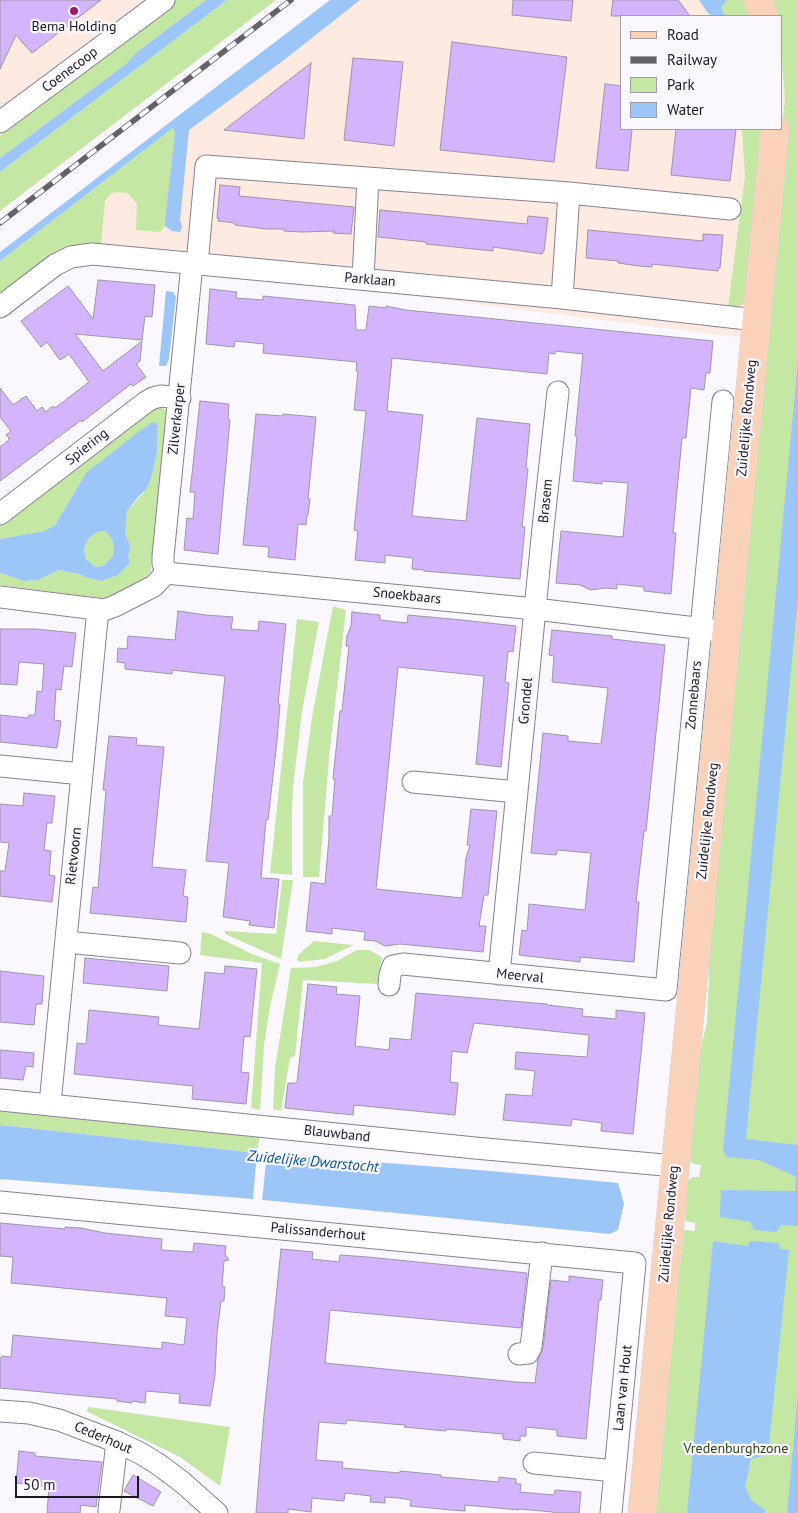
<!DOCTYPE html>
<style>
body{margin:0}
#map{position:relative;width:798px;height:1513px;overflow:hidden;background:#faf7ff;font-family:"PT Sans",sans-serif}
canvas{display:block}
.legend{position:absolute;left:620px;top:15px;width:162px;height:115px;box-sizing:border-box;background:#faf7ff;border:1px solid #a19fa6;margin:0;padding:6px 9px;list-style:none;font-size:15px;color:#1c1a20}
.legend li{display:flex;align-items:center;gap:10px;height:25px}
.legend b{width:25px;border:1px solid #a19fa6}
.scale{position:absolute;left:15px;top:1476px;width:124px;height:22px;box-sizing:border-box;border:2px solid #1c1a20;border-top:0;padding-left:6px;font-size:15px;line-height:18px;white-space:nowrap;color:#1c1a20;-webkit-text-stroke:4px #faf7ff;paint-order:stroke}
</style>
<div id="map">
<canvas width="798" height="1513"></canvas>
<ul class="legend">
<li><b style="height:6px;background:#fad1b9"></b>Road</li>
<li><b style="height:6px;background:#646268"></b>Railway</li>
<li><b style="height:14px;background:#c4e8a3"></b>Park</li>
<li><b style="height:14px;background:#9dc6f8"></b>Water</li>
</ul>
<div class="scale">50 m</div>
</div>
<script>
const c = document.querySelector('canvas').getContext('2d');
c.lineJoin = 'round';
function paint(path, color) {
  c.fillStyle = color;
  c.fill(path, 'evenodd');
}
function toPath(rows) {
  const path = new Path2D();
  for (const r of rows) {
    path.moveTo(r[0], r[1]);
    for (let i = 2; i < r.length; i += 2) path.lineTo(r[i], r[i + 1]);
  }
  return path;
}
function trace(path, color, width, dash) {
  c.strokeStyle = color;
  c.lineWidth = width;
  c.lineCap = dash ? 'butt' : 'round';
  c.setLineDash(dash || []);
  c.stroke(path);
}
function write(font, color, halo, rows, align = 'center') {
  c.font = font + ' "PT Sans",sans-serif';
  c.lineWidth = 4.5;
  c.setLineDash([]);
  c.textBaseline = 'middle';
  c.strokeStyle = halo;
  c.fillStyle = color;
  for (const [text, x, y, turn = 0] of rows) {
    c.save();
    c.translate(x, y);
    c.rotate((+turn || 0) * Math.PI / 180);
    c.textAlign = isNaN(turn) ? turn : align;
    if (halo) c.strokeText(text, 0, 0);
    c.fillText(text, 0, 0);
    c.restore();
  }
}
paint(toPath([
 [0,0,222,0,0,171],
 [346,0,768,0,772,16,622,16,622,129,782,129,782,55,793,100,758,340,26,246]
]), '#fdeae1');
paint(toPath([
 [174,0,206,0,137,52,126,64,0,158,0,136],
 [227,0,276,0,0,211,0,172],
 [727,0,748,0,754,16,725,16,720,7],
 [767,0,798,0,798,1513,651,1513,684,1230,695,1231,695,1223,685,1221,688,1181,692,1177,699,1177,701,1165,693,1164,689,1159,696,1067,707,1022,709,976,708,907,785,98,782,61,782,16,773,16],
 [173,128,175,132,165,226,160,232,136,230,137,203,127,193,116,192,110,194,105,201,101,244,70,246,61,250,0,295,0,261],
 [742,129,766,129,750,296,742,305,728,307,745,176],
 [158,405,166,410,167,447,151,571,142,582,106,598,91,597,0,585,0,573,24,581,38,580,59,570,79,574,85,577,118,575,130,563,128,555,131,547,125,533,127,511,147,489,152,475,157,452,158,426,86,473,55,525,44,531,0,539,0,522],
 [105,531,109,534,112,540,114,549,113,556,103,566,95,567,86,559,84,548,89,538,97,532],
 [333,606,346,610,330,747,319,877,303,877,303,783,312,717],
 [297,619,319,622,302,711,293,787,292,811,292,875,270,873],
 [282,880,293,880,281,959,225,934,225,931,276,934],
 [202,932,211,934,252,954,280,964,270,1006,264,1045,260,1110,251,1108,262,963,200,955],
 [314,941,353,945,325,959,298,962,298,955],
 [357,950,369,950,382,957,378,984,303,980,295,1056,290,1058,281,1111,273,1109,275,1068,291,968,316,967,337,961],
 [0,1107,260,1133,257,1153,0,1125],
 [89,1407,230,1427,220,1486,180,1457,86,1411]
]), '#c4e8a3');
paint(toPath([
 [206,0,227,0,0,172,0,158,126,64,137,52],
 [330,0,360,0,284,60,189,130,180,220,182,227,180,232,172,231,165,226,165,221,175,132,173,128,0,261,0,252],
 [699,0,727,0,721,7,725,16,712,16,707,12],
 [166,291,173,292,176,297,169,359,166,366,159,366],
 [798,361,798,599,746,1139,798,1145,798,1226,781,1225,776,1232,754,1230,750,1222,720,1217,720,1211,721,1190,795,1191,796,1177,759,1160,726,1157,723,1150],
 [155,422,158,426,157,452,152,475,147,489,138,497,127,511,125,533,131,547,128,555,130,563,118,575,101,581,85,577,79,574,59,570,38,580,24,581,0,573,0,539,44,531,55,525,86,473,137,433,151,423],
 [105,531,109,535,112,540,114,549,113,556,103,566,95,567,86,559,84,548,89,538,97,532],
 [0,1125,257,1153,491,1171,618,1183,624,1204,618,1230,610,1234,253,1199,0,1179],
 [713,1241,748,1246,750,1241,779,1243,780,1249,789,1250,768,1455,751,1459,745,1487,752,1501,765,1510,765,1513,687,1513],
 [798,1394,798,1513,787,1513]
]), '#9dc6f8');
paint(toPath([
 [257,1152,267,1153,262,1201,253,1200]
]), '#faf7ff');
const building = toPath([
 [0,0,101,0,32,53,16,35,0,69,0,0],
 [513,0,573,0,571,21,512,15,513,0],
 [613,0,678,0,690,16,611,16,613,0],
 [452,42,567,57,554,162,440,150,452,42],
 [353,58,403,62,394,146,344,140,353,58],
 [311,63,304,139,224,130,311,63],
 [605,84,622,86,622,129,632,129,628,171,596,168,605,84],
 [676,129,736,129,730,181,671,175,676,129],
 [220,185,240,187,239,196,354,207,351,234,333,233,334,231,302,232,284,231,284,229,266,229,235,225,235,223,218,221,219,218,217,218,220,185],
 [380,210,527,224,528,216,548,218,544,251,543,251,542,254,493,247,493,251,426,244,426,242,378,237,380,210],
 [588,230,703,241,703,234,723,235,720,268,718,268,718,271,652,264,652,267,639,266,618,263,618,261,586,258,588,230],
 [98,280,155,285,152,317,145,316,142,340,75,334,103,371,142,341,140,361,136,364,146,377,133,386,131,384,82,422,81,420,0,481,0,447,10,439,6,435,11,431,0,417,0,388,13,405,26,396,37,411,42,407,46,412,53,406,55,408,89,382,69,354,60,360,47,342,41,347,21,321,68,286,93,319,98,280],
 [210,289,237,292,236,298,263,300,263,296,355,305,356,330,366,330,369,306,386,308,386,306,406,310,713,341,710,373,706,373,704,390,691,388,686,438,682,438,673,533,676,533,671,594,644,591,644,587,617,584,617,589,605,588,591,590,580,585,556,583,561,531,623,537,628,483,602,481,602,484,573,481,577,436,575,436,583,354,555,351,555,354,549,353,547,374,392,358,387,411,423,415,412,516,466,521,477,418,530,424,526,468,528,469,522,527,525,527,520,579,424,571,424,570,412,569,413,558,385,555,385,563,355,560,358,531,354,530,366,411,354,410,358,371,356,371,357,362,263,353,264,344,235,341,234,347,206,344,210,289],
 [200,401,229,404,228,419,230,420,218,554,184,550,187,518,193,519,195,492,190,492,200,401],
 [256,414,283,416,283,414,316,417,308,499,310,499,308,515,307,515,306,525,298,524,295,560,268,557,269,547,243,545,256,414],
 [178,611,206,615,233,617,231,629,258,631,259,621,286,624,278,704,280,704,277,741,268,820,266,820,261,878,279,879,274,928,249,925,250,921,223,917,229,863,206,861,225,676,172,670,172,674,125,669,125,663,117,662,118,648,127,649,128,636,175,640,178,611],
 [352,612,380,615,380,620,407,623,408,615,462,620,516,626,513,652,508,651,505,682,509,683,501,767,476,764,484,676,398,667,385,802,376,889,462,898,466,858,470,845,467,845,471,809,497,811,488,895,484,895,479,926,486,926,483,952,400,944,385,946,376,941,364,940,365,932,332,928,332,934,306,931,311,882,325,884,329,837,329,816,332,816,335,779,333,779,340,711,342,711,349,646,346,646,347,636,351,626,352,612],
 [0,629,36,629,76,633,72,667,64,666,61,690,56,689,54,720,61,721,57,748,0,742,0,715,28,718,29,715,35,715,37,691,42,692,44,664,19,662,17,685,0,684,0,629],
 [552,630,612,636,612,639,665,645,646,831,644,831,636,902,639,902,634,962,580,957,580,962,519,955,522,930,527,931,529,904,585,910,591,853,557,850,556,855,531,853,543,733,568,736,568,741,601,744,608,688,552,682,554,656,549,655,552,630],
 [109,736,137,738,136,745,164,747,152,867,186,870,183,896,188,897,186,922,90,913,93,887,98,888,106,790,103,790,109,736],
 [24,793,55,796,52,823,47,823,44,850,51,851,49,875,55,876,52,902,0,896,0,871,5,871,9,843,0,842,0,804,23,806,24,793],
 [85,958,169,966,167,991,83,983,85,958],
 [225,966,257,969,250,1037,244,1036,241,1072,249,1073,246,1104,192,1099,193,1086,74,1074,77,1043,86,1044,89,1010,159,1017,158,1025,199,1029,205,972,224,974,225,966],
 [0,971,44,976,42,1004,36,1004,34,1025,0,1022,0,971],
 [308,984,337,987,336,994,360,996,355,1046,389,1050,390,1038,411,1040,416,993,547,1004,547,1005,583,1009,582,1016,616,1019,616,1010,645,1013,633,1134,601,1131,602,1123,572,1119,571,1126,503,1120,506,1094,532,1096,535,1071,515,1069,516,1052,587,1057,589,1035,474,1023,467,1053,452,1051,450,1082,458,1083,455,1115,354,1105,353,1115,285,1108,288,1083,297,1083,308,984],
 [0,1050,34,1053,33,1067,26,1066,23,1080,0,1078,0,1050],
 [0,1223,65,1229,65,1227,81,1228,105,1233,162,1239,161,1250,193,1252,194,1243,226,1246,225,1254,229,1260,224,1261,222,1286,225,1287,224,1301,221,1301,217,1333,215,1375,210,1406,179,1403,180,1394,146,1391,145,1403,132,1401,132,1403,117,1401,117,1399,0,1388,0,1358,1,1358,2,1356,11,1357,13,1335,162,1349,162,1342,184,1345,187,1318,165,1316,167,1298,11,1283,13,1257,0,1256,0,1223],
 [281,1249,313,1252,312,1259,339,1262,340,1255,368,1257,527,1273,521,1328,330,1310,328,1333,325,1363,516,1382,535,1383,538,1360,543,1348,551,1280,569,1282,569,1276,603,1280,601,1300,599,1300,586,1439,557,1436,557,1430,526,1427,526,1436,520,1436,520,1441,503,1439,503,1434,446,1429,446,1431,404,1427,405,1425,392,1424,347,1420,346,1424,319,1422,316,1460,343,1462,342,1468,400,1473,400,1471,421,1473,441,1475,441,1477,454,1478,499,1482,499,1477,516,1479,516,1484,521,1484,520,1492,554,1495,555,1490,581,1492,579,1513,553,1513,553,1512,519,1509,519,1510,465,1505,465,1511,451,1510,410,1506,411,1500,398,1498,385,1497,385,1503,370,1502,371,1496,345,1493,344,1501,312,1498,311,1512,288,1509,288,1513,256,1513,264,1415,281,1249],
 [19,1451,35,1453,35,1456,102,1462,96,1507,81,1505,80,1513,47,1513,49,1487,16,1483,19,1451],
 [133,1475,161,1492,153,1506,124,1491,133,1475]
]);
paint(building, '#d4b4fc');
trace(building, '#9e96a8', 1);
const minor = toPath([
 [0,122,164,0],
 [197,264,206,166,569,193,730,209],
 [363,279,368,178],
 [562,298,569,193],
 [0,307,55,265,71,257,92,254,562,298,756,320],
 [0,514,146,402,153,398,161,396,180,398],
 [166,573,535,609,713,630],
 [166,573,163,563,163,556,192,264],
 [0,597,104,610,115,606,154,586,166,573],
 [0,766,82,774],
 [413,782,517,792],
 [66,942,180,953],
 [499,974,543,528,558,392],
 [389,985,390,975,393,966,403,964,666,990,723,401],
 [0,1100,475,1148,675,1166],
 [50,1104,98,609],
 [0,1202,635,1263,611,1513],
 [519,1354,528,1353,531,1347,542,1253],
 [0,1411,29,1413,59,1420,117,1442,140,1453,158,1464,182,1482,217,1513],
 [534,1463,615,1471],
 [109,1510,117,1442]
]);
const major = toPath([
 [758,0,764,16],
 [642,1513,775,129]
]);
trace(minor, '#898193', 23);
trace(major, '#d6d6d7', 29);
trace(minor, '#fff', 21);
trace(major, '#fad1b9', 28);
const rail = toPath([
 [0,223,291,0]
]);
trace(rail, '#646268', 5.5);
trace(rail, '#faf7ff', 4, [11]);
for (const [x, y, r, color] of [
 [74,11,5,"#98186e"]
]) {
  const dot = new Path2D();
  dot.arc(x, y, r, 0, 2 * Math.PI);
  c.fillStyle = color;
  c.fill(dot);
  trace(dot, '#faf7ff', 2);
}
write('14px', '#1c1a20', '#faf7ff', [
 ["Bema Holding",74,27]
]);
write('14px', '#1c1a20', '#faf7ff', [
 ["Coenecoop",70,70,-37],
 ["Parklaan",370,280,5],
 ["Zuidelijke Rondweg",747,418,-85],
 ["Zilverkarper",177,419,-84],
 ["Spiering",87,447,-38],
 ["Brasem",546,501,-84],
 ["Snoekbaars",407,596,6],
 ["Zonnebaars",694,695,-85],
 ["Grondel",526,701,-85],
 ["Zuidelijke Rondweg",708,821,-84],
 ["Rietvoorn",74,856,-84],
 ["Meerval",520,976,6],
 ["Blauwband",337,1134,6],
 ["Zuidelijke Rondweg",669,1224,-85],
 ["Palissanderhout",318,1232,5],
 ["Laan van Hout",623,1388,-84],
 ["Cederhout",103,1438,23]
]);
write('14px', '#2f4614', '#faf7ff', [
 ["Vredenburghzone",736,1449]
]);
write('italic 15px', '#05539a', '#faf7ff', [
 ["Zuidelijke Dwarstocht",313,1162,5]
]);
</script>
